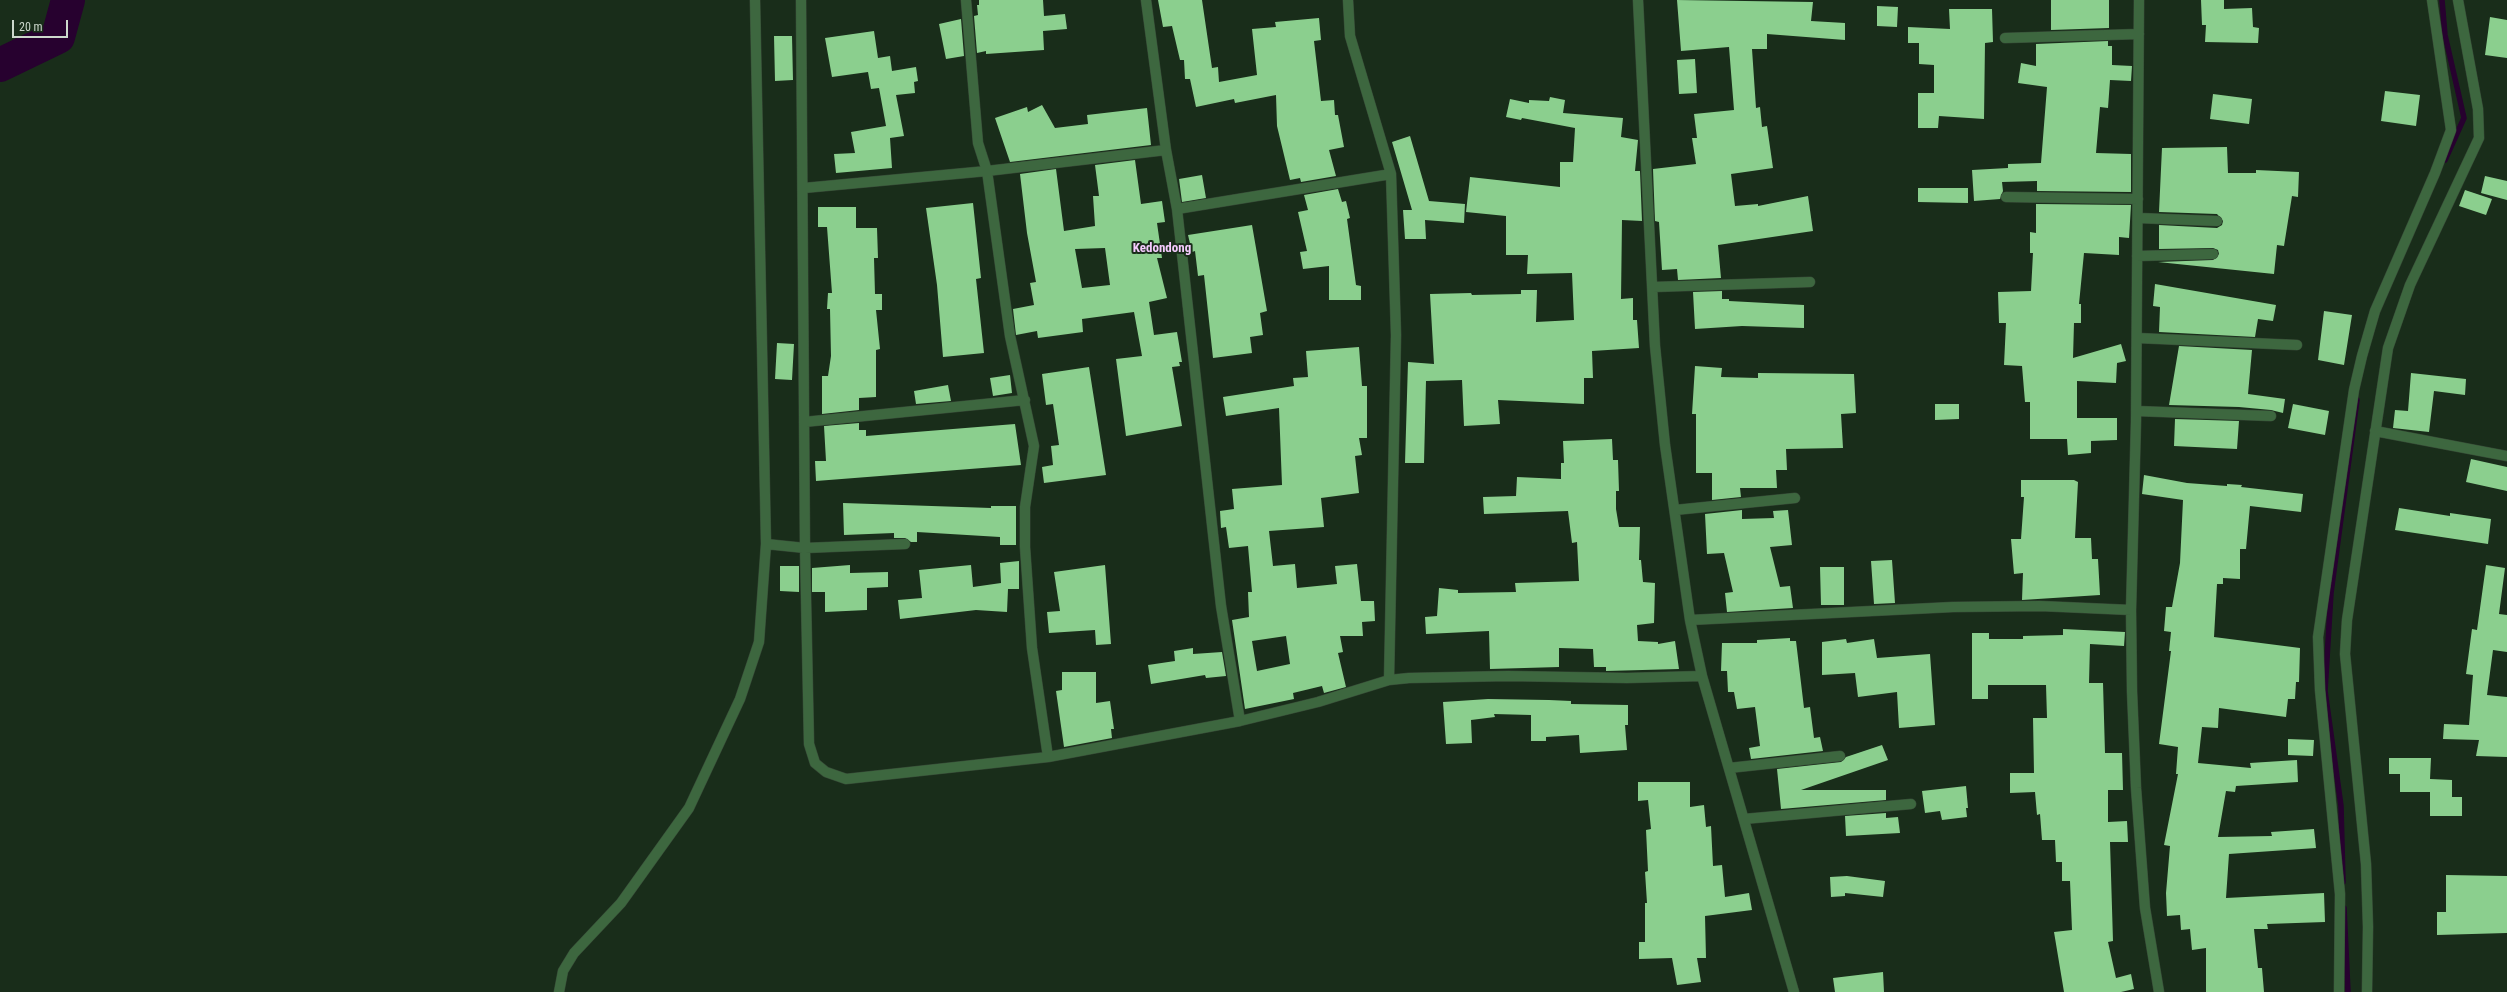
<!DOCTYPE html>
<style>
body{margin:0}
#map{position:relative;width:2507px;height:992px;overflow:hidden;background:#192d1a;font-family:"Roboto Condensed",sans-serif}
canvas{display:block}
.scale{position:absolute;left:12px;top:20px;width:56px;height:18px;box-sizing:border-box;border:2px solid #ccd8cc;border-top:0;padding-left:5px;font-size:12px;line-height:14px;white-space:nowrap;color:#ccd8cc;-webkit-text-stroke:3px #192d1a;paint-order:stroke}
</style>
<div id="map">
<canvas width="2507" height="992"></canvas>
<div class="scale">20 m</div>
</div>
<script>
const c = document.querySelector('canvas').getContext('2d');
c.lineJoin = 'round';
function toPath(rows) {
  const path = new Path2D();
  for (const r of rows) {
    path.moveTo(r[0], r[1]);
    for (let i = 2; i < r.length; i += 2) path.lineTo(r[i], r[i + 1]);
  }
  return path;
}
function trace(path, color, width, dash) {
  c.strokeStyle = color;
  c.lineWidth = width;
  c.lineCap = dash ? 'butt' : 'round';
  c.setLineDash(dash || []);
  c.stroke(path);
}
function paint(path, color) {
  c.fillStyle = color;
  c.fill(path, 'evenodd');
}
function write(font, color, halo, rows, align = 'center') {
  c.font = font + ' "Roboto Condensed",sans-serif';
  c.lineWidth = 4;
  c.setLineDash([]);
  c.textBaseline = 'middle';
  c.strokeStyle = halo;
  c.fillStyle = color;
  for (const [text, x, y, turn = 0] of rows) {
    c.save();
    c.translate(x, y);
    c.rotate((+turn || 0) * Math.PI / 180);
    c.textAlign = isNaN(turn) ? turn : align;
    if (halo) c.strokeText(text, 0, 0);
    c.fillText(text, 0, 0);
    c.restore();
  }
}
trace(toPath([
 [2442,0,2445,35,2464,118,2445,160],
 [2343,882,2341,806,2325,691,2331,593,2357,400],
 [2344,908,2348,992]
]), '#27012f', 5.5);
trace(toPath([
 [0,65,58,37,68,0]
]), '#27012f', 34);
paint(toPath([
 [979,0,1043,0,1044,16,1065,14,1067,29,1043,31,1044,50,986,54,986,51,977,53,974,16,978,15,977,5,979,5],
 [1158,0,1202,0,1212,68,1218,67,1219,82,1257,75,1252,29,1276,27,1275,22,1319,18,1321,40,1314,41,1321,101,1334,100,1335,115,1338,115,1344,147,1329,150,1336,176,1301,182,1300,178,1290,180,1277,126,1276,95,1235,103,1234,99,1196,107,1190,79,1185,79,1184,60,1180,60,1172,26,1163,27],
 [1677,0,1813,2,1811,21,1845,23,1845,40,1767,34,1767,49,1752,49,1756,108,1760,107,1762,127,1767,126,1773,168,1731,174,1735,206,1758,204,1758,206,1808,196,1813,231,1718,245,1721,278,1678,280,1677,269,1662,270,1659,222,1655,221,1653,169,1696,164,1692,138,1697,138,1694,114,1734,110,1729,47,1681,51],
 [2051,0,2109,0,2109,28,2051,30],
 [2201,0,2224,0,2224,9,2252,8,2253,27,2259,28,2258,43,2205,42,2206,25,2202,25],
 [1877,6,1898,7,1897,27,1877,26],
 [1949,9,1992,9,1993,42,1985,43,1984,119,1939,116,1938,128,1918,128,1918,93,1934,93,1934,65,1919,64,1919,43,1908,43,1908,27,1950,29],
 [2490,17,2507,20,2507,58,2485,55],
 [961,19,964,56,946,59,939,24],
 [874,31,878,58,890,56,892,71,916,67,918,81,914,82,915,93,896,95,904,136,890,138,892,168,836,173,834,154,855,153,851,132,886,126,879,88,871,89,868,72,832,77,825,38],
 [774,36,792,36,793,80,775,81],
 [2108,41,2108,46,2112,46,2112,65,2132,66,2131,81,2110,80,2108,108,2100,107,2096,153,2131,154,2131,192,2037,191,2037,181,2002,182,2003,191,2000,199,1974,201,1972,170,2008,168,2008,164,2041,163,2047,87,2018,83,2021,63,2036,66,2036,44],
 [1695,59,1697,93,1679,94,1677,60],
 [2385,91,2420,95,2416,126,2381,121],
 [2213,94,2252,99,2249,124,2210,119],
 [1550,97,1565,100,1563,113,1623,118,1621,137,1638,140,1635,171,1640,171,1642,221,1622,220,1621,299,1633,298,1633,320,1637,320,1639,348,1592,351,1593,378,1584,378,1584,404,1498,400,1500,424,1464,426,1462,380,1426,381,1424,463,1405,463,1408,362,1434,364,1430,294,1471,293,1472,295,1521,294,1521,290,1537,290,1536,322,1574,320,1572,273,1527,274,1528,255,1506,255,1506,216,1466,212,1470,177,1560,187,1560,162,1573,162,1575,128,1522,118,1521,120,1506,117,1510,99,1529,103,1529,100,1549,101],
 [1042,105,1055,128,1088,124,1087,115,1147,108,1151,145,1010,162,995,118,1027,107,1028,112],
 [1410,136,1429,201,1465,204,1464,223,1425,220,1426,239,1405,239,1403,210,1412,210,1392,142],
 [2227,147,2228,173,2256,173,2256,170,2299,172,2298,197,2292,196,2284,246,2277,245,2274,274,2158,262,2213,260,2219,254,2218,250,2213,248,2159,249,2159,225,2217,228,2222,225,2223,221,2217,214,2159,212,2162,148],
 [1135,160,1141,204,1162,201,1165,222,1157,223,1162,258,1157,258,1167,298,1149,302,1154,335,1177,332,1182,362,1179,362,1180,366,1172,367,1182,426,1126,436,1116,359,1142,356,1134,312,1082,319,1083,332,1038,338,1037,331,1016,335,1013,309,1034,305,1030,283,1036,282,1027,233,1020,174,1056,169,1064,231,1095,226,1093,196,1099,196,1095,165],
 [1105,248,1110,285,1082,288,1075,249],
 [1202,175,1206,198,1182,202,1179,179],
 [2485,176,2507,181,2507,200,2481,193],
 [1918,188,1968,188,1968,203,1918,202],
 [1338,189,1342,202,1346,201,1350,218,1347,219,1356,285,1361,286,1361,300,1329,300,1329,266,1303,269,1300,252,1307,251,1298,212,1308,210,1304,195],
 [2465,190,2492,199,2486,215,2459,206],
 [973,203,981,278,976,279,984,353,943,357,937,285,926,208],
 [2036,204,2131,205,2129,238,2119,237,2119,255,2084,253,2079,304,2081,304,2081,323,2074,323,2073,358,2121,344,2126,361,2117,363,2116,383,2077,381,2077,418,2117,418,2117,440,2091,441,2091,453,2068,455,2067,439,2030,439,2030,402,2025,402,2022,366,2004,365,2006,323,1999,323,1998,292,2031,291,2033,253,2030,253,2030,232,2036,233],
 [818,207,856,207,856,228,877,228,878,258,874,258,875,294,882,294,882,310,876,310,880,349,876,350,876,397,859,398,859,410,822,414,822,376,828,376,831,356,830,309,827,309,828,293,832,293,827,227,818,227],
 [1252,225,1267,311,1260,313,1263,335,1250,337,1252,353,1213,358,1204,275,1198,276,1195,251,1192,252,1188,235],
 [2155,284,2276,305,2273,321,2258,319,2255,337,2159,332,2160,307,2153,306],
 [1722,291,1722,299,1729,299,1729,301,1804,305,1804,328,1742,326,1695,329,1693,292],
 [2324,311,2352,315,2344,365,2318,360],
 [777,343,794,344,792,380,775,379],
 [2179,346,2252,350,2248,394,2285,399,2283,413,2271,410,2239,407,2169,405],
 [1359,347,1362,386,1367,386,1367,438,1359,438,1362,455,1355,456,1359,493,1321,498,1324,527,1269,531,1273,566,1295,564,1297,588,1337,584,1335,566,1357,564,1361,601,1374,601,1375,621,1362,622,1363,636,1340,636,1343,652,1338,653,1346,687,1324,693,1322,686,1293,693,1294,699,1245,709,1232,620,1249,617,1248,592,1252,592,1248,546,1229,548,1226,527,1221,528,1220,511,1234,509,1232,489,1282,485,1279,408,1226,416,1223,397,1294,386,1293,378,1308,377,1306,351],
 [1286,636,1290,664,1257,671,1252,641],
 [1695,366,1722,368,1721,377,1758,378,1758,373,1854,374,1856,413,1841,414,1843,448,1786,449,1787,470,1776,470,1777,488,1740,488,1741,497,1712,500,1712,473,1696,473,1696,414,1692,414],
 [1089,367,1106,475,1044,483,1042,467,1053,465,1051,446,1059,445,1053,404,1046,405,1042,374],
 [2411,373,2466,379,2465,395,2434,391,2429,432,2393,428,2395,410,2408,411],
 [1010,375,1012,393,993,396,990,378],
 [948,385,951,401,916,404,914,391],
 [1935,404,1959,404,1959,419,1935,420],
 [2293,404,2329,411,2325,435,2288,428],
 [2175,419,2239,421,2237,449,2174,446],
 [859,423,859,430,866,430,866,436,1015,424,1021,465,816,481,815,461,826,461,824,426],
 [1612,439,1613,460,1618,460,1619,491,1616,491,1616,509,1619,527,1640,527,1639,560,1641,560,1643,582,1655,583,1654,623,1637,625,1638,641,1658,642,1658,644,1675,641,1679,669,1606,671,1606,667,1594,667,1593,649,1559,648,1559,667,1490,669,1489,631,1426,634,1425,617,1437,616,1439,588,1458,590,1458,593,1516,592,1515,583,1579,581,1577,542,1572,543,1568,511,1484,514,1483,497,1516,496,1517,477,1561,479,1561,463,1564,463,1563,441],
 [2471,459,2507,467,2507,491,2466,482],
 [2144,475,2187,483,2227,486,2227,484,2242,485,2241,487,2303,494,2301,512,2250,506,2246,549,2240,549,2240,579,2223,578,2223,584,2217,584,2214,637,2300,648,2299,682,2296,682,2295,699,2288,699,2286,717,2219,708,2218,728,2202,727,2198,763,2251,768,2250,763,2297,760,2298,782,2236,786,2235,792,2226,791,2218,837,2272,836,2271,832,2314,829,2316,848,2229,854,2226,898,2324,893,2325,922,2267,924,2268,929,2254,929,2258,968,2262,968,2264,992,2206,992,2206,948,2192,950,2190,929,2181,930,2180,915,2167,916,2166,893,2170,846,2164,845,2178,774,2176,774,2178,747,2159,744,2171,651,2169,651,2171,632,2164,631,2166,607,2172,607,2180,563,2183,500,2142,494],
 [2021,480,2074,480,2078,482,2075,538,2091,538,2092,559,2098,559,2100,595,2022,600,2023,573,2014,574,2011,539,2021,539,2024,497,2021,497],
 [843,503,991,508,991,506,1016,506,1016,545,1000,545,1000,537,917,532,917,542,911,542,905,538,894,538,894,533,844,535],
 [2399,508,2450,516,2450,513,2491,519,2488,544,2395,530],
 [1742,510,1742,519,1774,518,1773,511,1788,510,1792,545,1770,547,1780,587,1790,586,1793,608,1727,612,1725,593,1733,592,1724,553,1707,554,1705,514],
 [1892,560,1895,603,1874,604,1871,561],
 [1019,561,1019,589,1008,589,1007,612,976,610,900,619,898,600,922,598,919,570,971,565,973,587,1001,583,1000,563],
 [850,565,850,573,888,572,888,587,867,588,867,610,825,612,825,592,812,592,812,568],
 [1105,565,1111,644,1096,645,1095,630,1049,633,1047,612,1060,611,1054,572],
 [2486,565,2505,568,2499,614,2507,615,2507,652,2493,650,2487,695,2507,697,2507,757,2476,756,2479,740,2443,739,2444,724,2469,725,2473,675,2466,674,2472,629,2477,630],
 [780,566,799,566,799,592,780,591],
 [1820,567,1844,567,1844,605,1821,605],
 [2063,629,2125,632,2124,646,2090,644,2089,683,2103,683,2105,753,2122,753,2123,790,2108,790,2108,822,2127,821,2128,842,2110,842,2113,941,2108,942,2116,978,2131,974,2134,989,2121,992,2064,992,2054,932,2072,930,2070,881,2062,881,2062,862,2056,862,2055,840,2042,840,2040,814,2037,815,2035,792,2010,793,2010,773,2034,773,2033,718,2047,718,2046,685,1988,685,1988,699,1972,699,1972,633,1989,633,1989,639,2023,639,2023,636,2063,635],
 [1790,638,1790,641,1796,641,1804,708,1810,707,1814,738,1820,737,1823,751,1751,759,1749,748,1760,746,1755,707,1737,709,1734,692,1728,692,1727,671,1721,671,1722,643,1757,643,1757,640],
 [1846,639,1847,643,1874,639,1877,658,1930,654,1935,725,1899,728,1897,692,1858,697,1855,673,1822,675,1822,642],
 [1193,648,1193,654,1222,652,1226,676,1206,678,1205,675,1151,684,1148,665,1175,661,1174,651],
 [1062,672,1096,672,1096,703,1110,701,1114,729,1111,729,1112,738,1064,747,1056,691,1062,690],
 [1488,699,1549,700,1571,701,1571,704,1628,705,1628,725,1625,725,1627,750,1580,753,1579,735,1546,737,1546,741,1531,741,1531,715,1494,714,1495,717,1471,720,1472,743,1446,744,1443,702],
 [2288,739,2314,740,2313,756,2288,755],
 [1882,745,1888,760,1801,790,1886,790,1886,800,1781,809,1777,769,1841,762,1846,757],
 [2389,758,2431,758,2430,779,2452,780,2452,797,2462,797,2462,816,2430,816,2430,792,2400,792,2400,774,2389,774],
 [1638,782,1690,782,1690,807,1704,805,1706,827,1711,826,1713,866,1722,865,1725,897,1749,893,1752,910,1705,916,1706,958,1697,958,1701,982,1677,985,1672,958,1639,959,1639,942,1645,942,1645,903,1647,903,1645,872,1648,871,1646,830,1651,829,1648,800,1638,801],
 [1966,786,1968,808,1966,808,1967,817,1942,820,1940,811,1925,813,1922,791],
 [1886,813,1886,818,1898,817,1900,833,1846,836,1845,816],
 [2446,875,2507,876,2507,933,2437,935,2437,912,2446,912],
 [1847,876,1885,881,1883,897,1845,893,1845,896,1831,897,1830,877],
 [1883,972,1884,992,1835,992,1833,978]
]), '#8bcf8e');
const street = toPath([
 [801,0,805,548,809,744,815,763,826,772,846,779,1048,757,1240,721,1318,702,1389,680,1409,678,1508,676,1627,678,1702,676],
 [966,0,978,143,987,171,1010,336,1034,446,1025,507,1025,547,1032,648,1048,757],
 [1146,0,1166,150,1177,209,1221,606,1240,721],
 [1348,0,1350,36,1391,174,1396,335,1389,680],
 [1638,0,1655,346,1665,445,1690,620,1702,676,1794,992],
 [2139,0,2136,421,2131,610,2132,691,2136,788,2145,908,2159,992],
 [2005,38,2139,34],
 [804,188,987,171,1166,150],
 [2006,197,2138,199],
 [1177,209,1391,174],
 [2138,218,2217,221],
 [2137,256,2213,254],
 [1653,287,1810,282],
 [2137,338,2297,345],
 [2136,411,2271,416],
 [804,422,1025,400],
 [2375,431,2507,456],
 [1675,510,1795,498],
 [766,544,805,548,905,544],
 [1690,620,1953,607,2040,606,2131,610],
 [1729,768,1840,756],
 [1744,819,1911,804],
 [559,992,563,971,574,953,621,903,689,808,740,699,759,642,766,544,755,0],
 [2339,992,2340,894,2320,690,2318,637,2354,390,2362,356,2375,311,2435,173,2451,130,2432,0],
 [2367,992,2368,927,2366,864,2345,654,2347,620,2388,348,2410,285,2479,138,2478,109,2458,0]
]);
trace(street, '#364836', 11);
trace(street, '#3d673f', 10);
write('bold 13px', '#f4cbfd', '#192d1a', [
 ["Kedondong",1162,249]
]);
</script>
